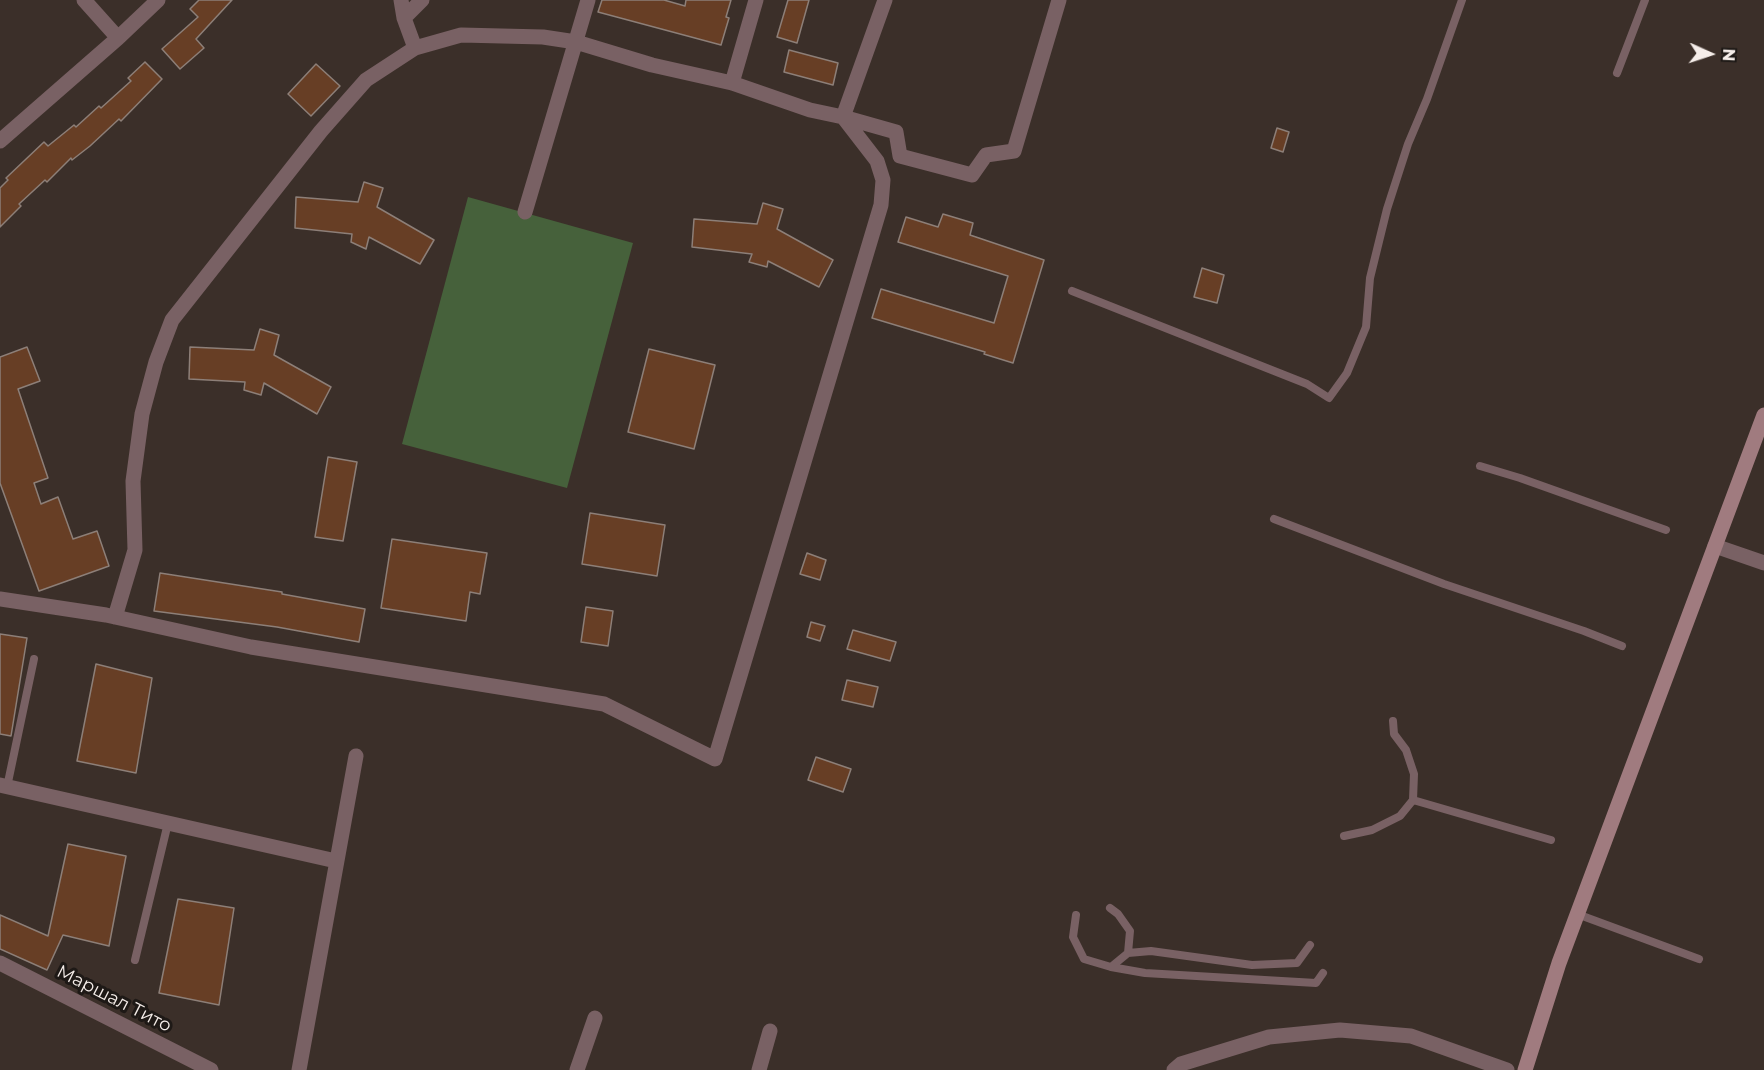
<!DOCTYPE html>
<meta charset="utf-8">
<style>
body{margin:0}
#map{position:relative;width:1764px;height:1070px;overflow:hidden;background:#3b2f29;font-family:Montserrat,sans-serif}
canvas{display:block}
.north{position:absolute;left:1680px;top:24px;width:60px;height:60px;-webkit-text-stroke:4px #1e1916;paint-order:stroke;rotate:93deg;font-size:16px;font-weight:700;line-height:24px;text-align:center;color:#f5ede9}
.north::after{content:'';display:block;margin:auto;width:21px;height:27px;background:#f5ede9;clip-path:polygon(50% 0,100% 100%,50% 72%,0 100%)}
</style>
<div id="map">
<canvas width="1764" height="1070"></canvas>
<div class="north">N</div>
</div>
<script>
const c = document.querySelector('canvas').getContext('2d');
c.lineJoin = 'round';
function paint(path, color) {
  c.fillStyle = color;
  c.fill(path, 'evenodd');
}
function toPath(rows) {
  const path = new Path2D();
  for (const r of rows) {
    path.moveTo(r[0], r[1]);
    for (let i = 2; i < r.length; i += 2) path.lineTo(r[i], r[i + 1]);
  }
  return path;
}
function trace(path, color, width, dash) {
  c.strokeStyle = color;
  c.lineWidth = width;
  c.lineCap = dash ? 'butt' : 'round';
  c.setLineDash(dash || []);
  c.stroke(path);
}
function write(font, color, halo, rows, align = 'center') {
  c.font = font + ' Montserrat,sans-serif';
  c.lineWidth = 6;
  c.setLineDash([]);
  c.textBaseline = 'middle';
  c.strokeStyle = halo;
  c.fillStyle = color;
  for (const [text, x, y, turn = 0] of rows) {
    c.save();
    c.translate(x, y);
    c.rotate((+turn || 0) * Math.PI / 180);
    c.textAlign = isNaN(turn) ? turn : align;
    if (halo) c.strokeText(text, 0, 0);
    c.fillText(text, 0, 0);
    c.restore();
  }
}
paint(toPath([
 [468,197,633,243,567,488,402,444]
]), '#46613b');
const building = toPath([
 [199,0,232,0,196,39,204,48,180,69,162,49,198,17,190,9,199,0],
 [602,0,664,0,685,6,686,0,731,0,726,17,729,18,721,45,598,12,602,0],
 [788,0,809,0,797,43,777,37,788,0],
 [789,50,838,63,833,85,784,72,789,50],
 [145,62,162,79,121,121,119,119,90,146,72,160,71,158,47,182,45,180,19,204,21,206,0,227,0,188,8,180,6,178,44,142,48,146,74,125,76,127,99,106,101,108,131,81,128,78,145,62],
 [316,64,340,86,311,116,288,94,316,64],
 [1277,128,1289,132,1283,152,1271,148,1277,128],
 [364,182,383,188,377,207,434,240,420,264,369,237,366,249,351,242,352,234,295,228,296,197,358,202,364,182],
 [763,203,783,209,777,229,833,260,819,287,768,261,767,267,749,262,752,254,692,247,694,219,757,224,763,203],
 [943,214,973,223,970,235,1044,260,1013,363,984,354,985,352,872,318,881,289,994,323,1008,276,898,242,906,217,938,227,943,214],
 [1202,268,1224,275,1217,303,1194,297,1202,268],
 [260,329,279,335,274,355,331,387,317,414,264,383,261,395,244,390,245,382,189,379,190,347,254,350,260,329],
 [27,347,40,381,18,389,48,478,34,483,41,504,58,497,73,539,97,531,109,566,39,591,0,483,0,357,27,347],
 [649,349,715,365,694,449,628,432,649,349],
 [328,457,357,462,343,541,315,537,328,457],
 [590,513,665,525,657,576,582,564,590,513],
 [392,539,487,553,480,594,470,592,466,621,381,608,392,539],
 [807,553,826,560,820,580,800,574,807,553],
 [160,573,282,592,282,594,365,609,359,642,277,627,154,611,160,573],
 [586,607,613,611,608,646,581,642,586,607],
 [811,622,825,626,820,641,807,637,811,622],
 [853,630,896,642,890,661,847,649,853,630],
 [0,634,27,638,11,736,0,734,0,634],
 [96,664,152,678,136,773,77,761,96,664],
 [847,680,878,687,873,707,842,700,847,680],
 [816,757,851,769,843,792,808,780,816,757],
 [68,844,126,856,109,946,63,935,47,970,0,949,0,915,48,936,68,844],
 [178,899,234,908,219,1005,159,993,178,899]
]);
paint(building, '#673e25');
trace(building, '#8d7f78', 1.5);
trace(toPath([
 [1617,73,1645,0],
 [1072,291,1307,384,1329,398,1347,373,1366,327,1370,278,1387,209,1408,144,1427,99,1462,0],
 [1480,466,1520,478,1666,530],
 [1274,519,1444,584,1584,631,1622,646],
 [7,787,34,659],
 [1413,800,1551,840],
 [1344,836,1372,830,1400,816,1413,800,1414,774,1406,750,1394,734,1393,721],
 [1577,914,1699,959],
 [1076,915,1073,937,1084,959,1111,967,1128,953,1130,931,1118,914,1110,908],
 [1128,953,1151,951,1252,965,1297,963,1310,945],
 [135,960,168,823],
 [1111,967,1145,973,1316,983,1323,973]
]), '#796164', 8);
trace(toPath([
 [84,0,118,38],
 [401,0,404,18,415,48],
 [885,0,843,117,896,132,900,156,972,175,986,155,1014,151,1059,0],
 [404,18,422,0],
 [732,83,756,0],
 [0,141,118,38,158,0],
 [525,212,588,0],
 [1715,546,1764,563],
 [0,599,106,615,251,647,604,704,715,759,881,205,883,180,877,161,843,117,810,110,732,83,652,65,576,42,543,37,461,35,415,48,366,80,321,131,172,320,156,362,142,414,133,481,135,550,115,617],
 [0,785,336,861],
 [0,963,211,1070],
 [299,1070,356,756],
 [577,1070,595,1018],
 [759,1070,770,1031],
 [1174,1070,1181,1064,1269,1037,1340,1030,1411,1036,1507,1070]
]), '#796164', 15);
trace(toPath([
 [1525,1070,1559,963,1764,415]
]), '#a07b7f', 15);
write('18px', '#f5ede9', '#1e1916', [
 ["Маршал Тито",114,999,27]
]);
</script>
